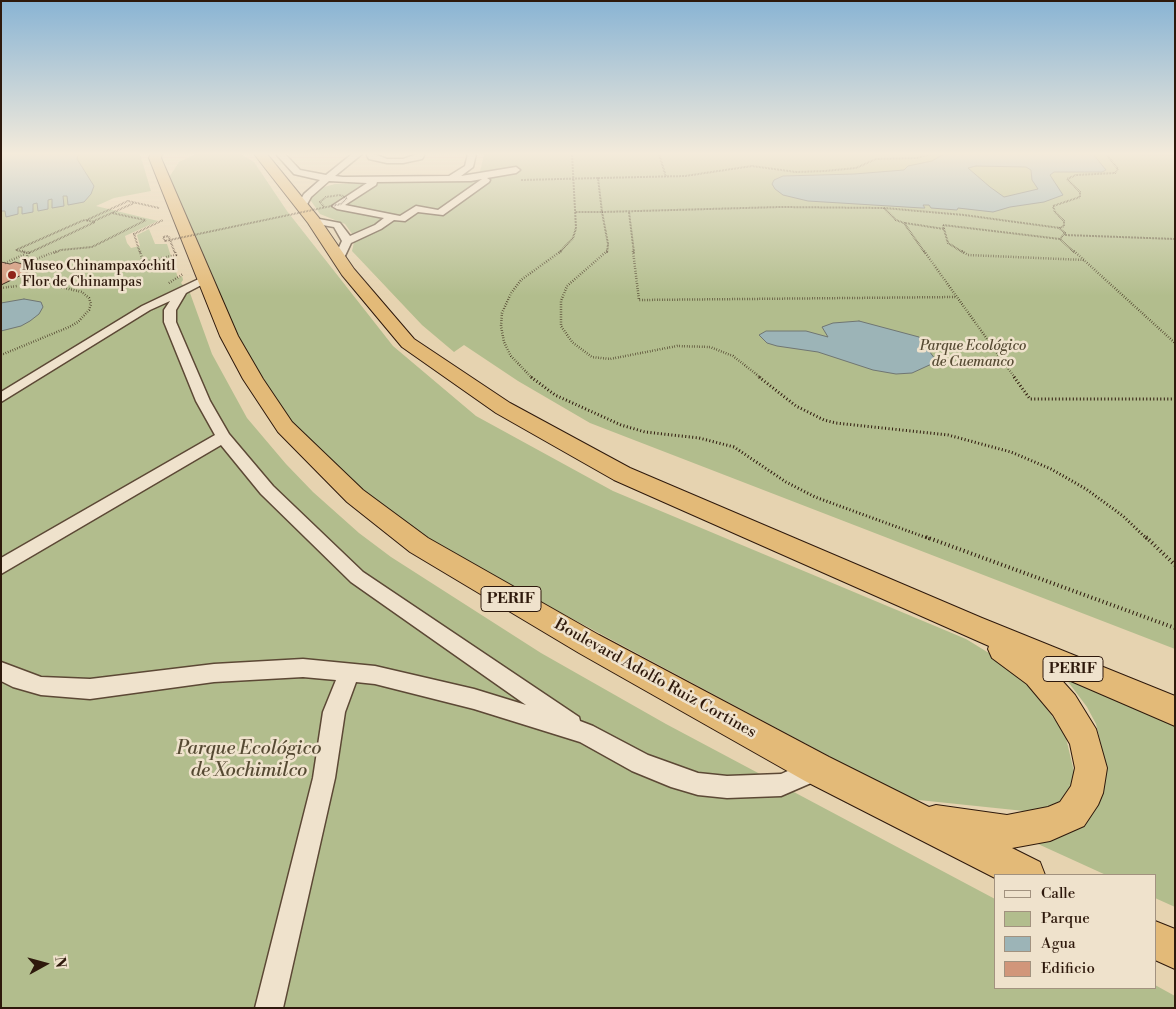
<!DOCTYPE html>
<meta charset="utf-8">
<style>
body{margin:0}
#map{position:relative;width:1176px;height:1009px;overflow:hidden;background:#e6d3b0;font-family:"Libre Bodoni",serif}
canvas{display:block}
.frame{position:absolute;inset:0;border:2px solid #2e190c;pointer-events:none}
.legend{position:absolute;left:994px;top:874px;width:162px;height:115px;box-sizing:border-box;background:#efe2cc;border:1px solid #a2927f;margin:0;padding:6px 9px;list-style:none;font-size:15px;color:#2e190c}
.legend li{display:flex;align-items:center;gap:10px;height:25px}
.legend b{width:25px;border:1px solid #a2927f}
.north{position:absolute;left:20px;top:939px;width:50px;height:50px;-webkit-text-stroke:4px #efe2cc;paint-order:stroke;rotate:83deg;font-size:14px;font-weight:700;line-height:20px;text-align:center;color:#2e190c}
.north::after{content:'';display:block;margin:auto;width:18px;height:22px;background:#2e190c;clip-path:polygon(50% 0,100% 100%,50% 72%,0 100%)}
</style>
<div id="map">
<canvas width="1176" height="1009"></canvas>
<div class="frame"></div>
<ul class="legend">
<li><b style="height:6px;background:#efe2cc"></b>Calle</li>
<li><b style="height:14px;background:#b2bd8d"></b>Parque</li>
<li><b style="height:14px;background:#9cb4b7"></b>Agua</li>
<li><b style="height:14px;background:#d1967a"></b>Edificio</li>
</ul>
<div class="north">N</div>
</div>
<script>
const c = document.querySelector('canvas').getContext('2d');
c.lineJoin = 'round';
function paint(path, color) {
  c.fillStyle = color;
  c.fill(path, 'evenodd');
}
function toPath(rows) {
  const path = new Path2D();
  for (const r of rows) {
    path.moveTo(r[0], r[1]);
    for (let i = 2; i < r.length; i += 2) path.lineTo(r[i], r[i + 1]);
  }
  return path;
}
function trace(path, color, width, dash) {
  c.strokeStyle = color;
  c.lineWidth = width;
  c.lineCap = dash ? 'butt' : 'round';
  c.setLineDash(dash || []);
  c.stroke(path);
}
function write(font, color, halo, rows, align = 'center') {
  c.font = font + ' "Libre Bodoni",serif';
  c.lineWidth = 5;
  c.setLineDash([]);
  c.textBaseline = 'middle';
  c.strokeStyle = halo;
  c.fillStyle = color;
  for (const [text, x, y, turn = 0] of rows) {
    c.save();
    c.translate(x, y);
    c.rotate((+turn || 0) * Math.PI / 180);
    c.textAlign = isNaN(turn) ? turn : align;
    if (halo) c.strokeText(text, 0, 0);
    c.fillText(text, 0, 0);
    c.restore();
  }
}
paint(toPath([
 [1,154,140,154,151,191,114,198,96,206,158,221,125,236,127,243,131,248,140,246,137,235,149,229,155,244,167,244,178,278,182,276,183,280,181,283,190,293,212,354,247,418,286,464,313,492,359,533,391,557,541,653,666,724,995,899,995,988,1155,988,1155,985,1175,996,1175,1008,1,1008],
 [195,154,241,154,254,162,287,211,393,346,476,416,613,491,966,639,1020,672,1065,734,1077,784,1053,814,909,799,414,534,354,488,287,421,235,331,168,179,179,162],
 [484,154,1175,154,1175,649,590,423,518,381,464,345,454,352,422,325,352,251,355,238,345,224,320,214,309,198,320,188,335,184,472,179,479,176],
 [1063,675,1175,722,1175,907,1155,898,1155,875,1106,875,1027,839,1105,777,1105,760,1096,724,1087,707]
]), '#b2bd8d');
const water = toPath([
 [1,154,78,154,77,159,94,186,91,194,84,202,68,205,67,196,63,196,64,206,52,208,52,199,48,200,48,209,38,211,37,203,33,204,33,212,22,214,22,207,18,207,18,214,6,217,5,211,1,211,1,154],
 [944,154,1093,154,1106,170,1102,172,1054,172,1050,175,1063,195,1044,202,1010,207,993,212,958,208,957,210,931,208,929,205,923,205,925,208,922,208,808,201,783,195,775,189,772,184,774,180,783,176,854,174,904,170,908,166,932,161,944,154],
 [976,166,1026,167,1031,170,1032,180,1038,189,1004,197,990,187,968,168,976,166],
 [24,299,41,302,43,307,39,314,30,321,21,326,1,331,1,303,24,299],
 [859,321,919,337,935,359,936,362,912,373,896,374,873,370,818,352,777,346,767,343,759,335,766,331,806,331,828,337,822,327,833,323,859,321]
]);
paint(water, '#9cb4b7');
trace(water, '#707673', 1);
const building = toPath([
 [1,262,10,264,15,262,36,268,1,285,1,262]
]);
paint(building, '#d1967a');
trace(building, '#2e190c', 1);
const minor = toPath([
 [276,154,285,154,300,170,326,175,352,154,362,154,335,176,343,177,449,176,465,166,468,154,476,154,473,167,461,176,516,167,520,170,516,173,487,178,490,180,489,182,443,215,418,212,405,221,394,220,381,229,351,243,344,258,339,261,334,258,342,241,334,227,311,223,309,221,314,218,340,223,350,236,375,225,384,218,337,209,332,206,367,183,329,181,311,197,305,208,299,208,297,206,304,194,320,180,294,174,276,154],
 [482,179,438,210,416,206,400,216,345,205,376,185,377,182,471,181,482,179],
 [366,154,374,154,387,159,403,159,417,154,425,154,422,159,403,163,387,163,369,159,366,154],
 [205,276,210,279,209,281,186,293,176,310,176,322,210,401,229,434,273,486,363,572,579,717,580,721,593,726,648,755,698,773,727,776,781,774,817,758,825,761,828,769,825,777,781,796,727,798,698,795,671,787,632,771,580,742,474,709,375,684,356,682,345,712,335,778,283,1008,255,1008,313,778,323,712,336,680,303,677,214,682,90,699,41,695,13,687,1,681,1,662,41,677,90,679,214,664,303,659,375,666,474,689,526,705,351,582,261,494,221,445,1,574,1,558,215,435,196,401,164,322,164,310,170,301,150,310,1,402,1,392,142,306,205,276]
]);
const highway = toPath([
 [150,154,162,154,161,158,238,336,263,379,292,422,363,490,428,538,599,635,829,757,929,807,936,805,1007,815,1048,807,1060,802,1071,786,1075,768,1070,744,1053,715,1027,684,992,658,988,649,989,646,614,480,496,413,402,347,342,275,308,223,254,154,267,154,319,218,354,269,414,339,510,403,630,468,982,618,1175,696,1175,726,1057,675,1075,695,1096,729,1107,768,1103,793,1098,805,1084,826,1050,841,1012,848,1040,862,1045,875,995,875,995,878,805,781,579,653,410,552,347,502,278,432,243,379,220,336,149,158,150,154],
 [1155,921,1175,929,1175,969,1155,960,1155,921]
]);
trace(minor, '#5c4835', 3);
trace(highway, '#2e190c', 2);
trace(toPath([
 [659,154,666,177],
 [1138,154,1175,155],
 [598,178,685,176,752,166,796,172,825,171,856,168,876,159,917,158,931,154],
 [521,180,598,178,602,212,575,212],
 [884,208,896,220,904,223,925,253],
 [629,212,634,253],
 [112,213,145,220],
 [87,220,128,201,159,208],
 [94,221,134,203],
 [905,223,944,229,948,243,964,253],
 [1059,228,1065,233,1060,239,1075,253],
 [944,229,943,225,1060,239],
 [1065,235,1175,239],
 [170,240,175,253],
 [165,241,163,237,168,236,170,239],
 [16,250,27,253],
 [16,250,84,220,95,222],
 [29,253,95,222],
 [54,253,61,250,92,247,146,220],
 [140,253,134,234,163,220],
 [559,253,573,238,576,228,572,154],
 [607,253,608,244,602,212,780,207,884,208,964,215,1060,228,1064,226,1064,221,1055,212,1053,206,1080,197,1080,192,1067,179,1076,175,1115,173,1118,169,1106,154]
]), '#2e190c', 2, [0.5, 1]);
trace(toPath([
 [22,251,28,253,31,251],
 [140,251,143,262,176,255,175,251],
 [607,251,567,286,561,301,561,326,572,342,592,357,610,359,677,346,710,347,733,356,761,378],
 [633,251,639,300,956,297],
 [924,251,1015,378],
 [962,251,968,255,1085,260],
 [1074,251,1175,343],
 [5,263,25,254],
 [25,263,28,253],
 [23,264,57,251],
 [169,283,183,274],
 [1,288,17,286],
 [1,355,69,327,78,322,89,310,91,304,89,298,82,292,30,280],
 [532,378,511,356,504,342,501,326,502,313,511,293,521,280,561,251]
]), '#2e190c', 2.5, [0.5, 2]);
trace(toPath([
 [531,377,555,395,621,425,645,432,699,438,734,447,786,482,815,497,930,539],
 [759,377,796,406,824,420,836,423,948,435,1011,452,1051,469,1086,489,1123,516,1147,539],
 [1014,377,1030,399,1175,399]
]), '#2e190c', 3, [1, 2.5]);
trace(toPath([
 [926,537,1175,628],
 [1146,537,1175,565]
]), '#2e190c', 4, [1, 3]);
paint(minor, '#efe2cc');
paint(highway, '#e3ba78');
trace(toPath([
 [165,241,341,204,347,198,340,195,326,197,320,202,324,207]
]), '#2e190c', 2, [0.5, 1]);
const sky = c.createLinearGradient(0, 0, 0, 296);
sky.addColorStop(0, '#89b4d4');
sky.addColorStop(0.52, '#f4ebdb');
sky.addColorStop(1, '#f4ebdb00');
c.fillStyle = sky;
c.fillRect(0, 0, 1176, 296);
for (const [x, y, r, color] of [
 [12,275,5,"#8f2418"]
]) {
  const dot = new Path2D();
  dot.arc(x, y, r, 0, 2 * Math.PI);
  c.fillStyle = color;
  c.fill(dot);
  trace(dot, '#efe2cc', 2);
}
write('14px', '#2e190c', '#efe2cc', [
 ["Museo Chinampaxóchitl",22,267],
 ["Flor de Chinampas",22,283]
], 'left');
write('italic 14px', '#564a33', '#efe2cc', [
 ["Parque Ecológico",973,347],
 ["de Cuemanco",973,363]
]);
for (const [x, y, w] of [
 [511,599,60],
 [1073,669,60]
]) {
  const box = new Path2D();
  box.roundRect(x - w / 2, y - 12.5, w, 25, 4);
  c.fillStyle = '#efe2cc';
  c.fill(box);
  trace(box, '#2e190c', 1);
}
write('bold 15px', '#2e190c', null, [
 ["PERIF",511,599],
 ["PERIF",1073,669]
]);
write('16px', '#2e190c', '#efe2cc', [
 ["Boulevard Adolfo Ruiz Cortines",655,679,29]
]);
write('italic 19px', '#564a33', '#efe2cc', [
 ["Parque Ecológico",249,749],
 ["de Xochimilco",249,771]
]);
</script>
